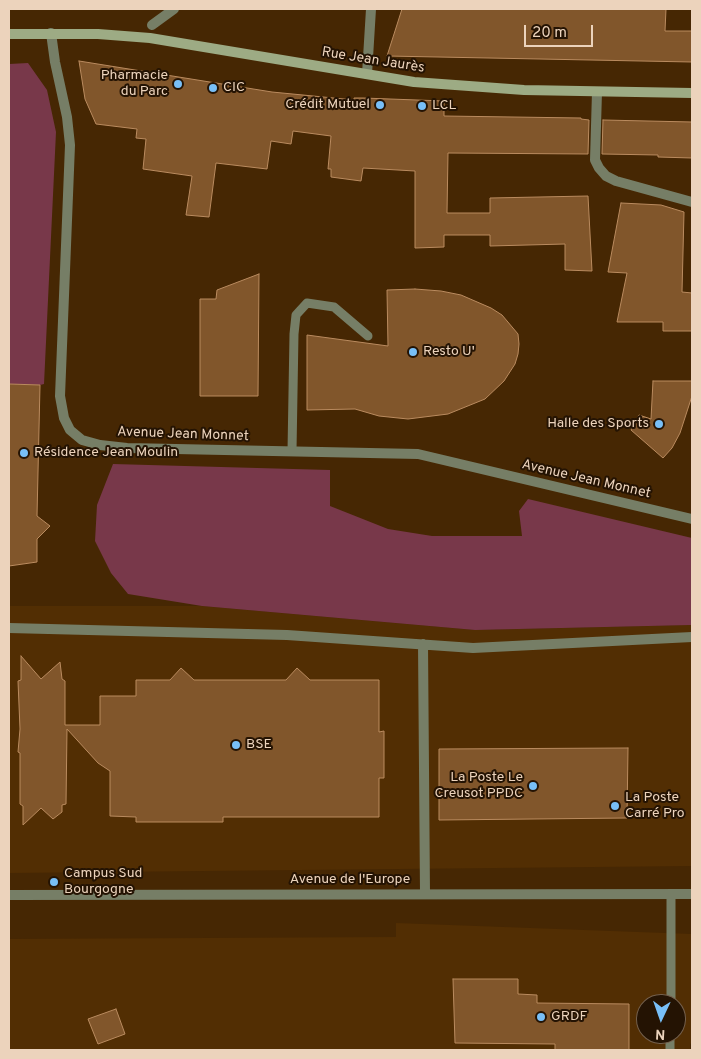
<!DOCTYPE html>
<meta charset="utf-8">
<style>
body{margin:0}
#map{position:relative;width:701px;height:1059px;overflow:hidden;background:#462703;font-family:Overpass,sans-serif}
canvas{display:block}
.frame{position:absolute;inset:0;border:10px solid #ecd3bc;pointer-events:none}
.north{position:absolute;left:636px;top:994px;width:50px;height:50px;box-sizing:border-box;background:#241303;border:1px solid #74604d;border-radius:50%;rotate:183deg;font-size:14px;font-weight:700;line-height:20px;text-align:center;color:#ecd3bc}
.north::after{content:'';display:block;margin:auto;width:18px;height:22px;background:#78bff7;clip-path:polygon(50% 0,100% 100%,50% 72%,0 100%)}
.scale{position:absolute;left:524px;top:25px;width:69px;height:22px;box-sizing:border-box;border:2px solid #ecd3bc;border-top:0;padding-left:6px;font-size:15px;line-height:18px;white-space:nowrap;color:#ecd3bc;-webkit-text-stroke:4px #241303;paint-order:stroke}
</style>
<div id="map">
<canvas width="701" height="1059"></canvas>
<div class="frame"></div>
<div class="north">N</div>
<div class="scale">20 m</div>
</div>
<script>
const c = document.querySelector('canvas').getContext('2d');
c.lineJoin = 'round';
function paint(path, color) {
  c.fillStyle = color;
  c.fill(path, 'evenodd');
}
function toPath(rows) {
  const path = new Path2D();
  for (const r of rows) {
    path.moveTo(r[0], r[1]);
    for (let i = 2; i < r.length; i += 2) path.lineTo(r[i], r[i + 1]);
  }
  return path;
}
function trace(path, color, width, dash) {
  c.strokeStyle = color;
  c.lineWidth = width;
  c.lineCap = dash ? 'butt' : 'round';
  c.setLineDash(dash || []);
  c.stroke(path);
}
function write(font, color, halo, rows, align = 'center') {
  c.font = font + ' Overpass,sans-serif';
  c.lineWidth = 4;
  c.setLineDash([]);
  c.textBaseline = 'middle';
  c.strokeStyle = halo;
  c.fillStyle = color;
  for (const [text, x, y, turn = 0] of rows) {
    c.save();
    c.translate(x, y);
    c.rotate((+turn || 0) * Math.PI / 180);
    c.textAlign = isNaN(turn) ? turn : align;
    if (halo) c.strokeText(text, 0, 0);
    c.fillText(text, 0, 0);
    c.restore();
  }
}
paint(toPath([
 [9,606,202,606,475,630,692,625,692,866,9,873],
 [396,923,692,934,692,1046,690,1043,690,1050,9,1050,9,939,396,937],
 [646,1004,676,1004,676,1034,646,1034]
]), '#522e03');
paint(toPath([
 [28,63,47,90,56,132,44,384,40,385,9,384,9,64],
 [113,464,330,470,330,506,388,529,432,536,522,536,519,511,528,499,692,538,692,625,475,630,202,606,128,594,111,573,95,541,97,505]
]), '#78384a');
const building = toPath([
 [402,9,666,9,665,31,692,31,692,62,387,56,402,9],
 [79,61,272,92,354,100,354,98,363,98,444,101,444,116,581,118,581,119,589,120,588,154,448,153,447,213,490,213,490,198,588,196,592,271,565,270,565,244,490,246,490,235,444,235,444,247,415,248,415,171,363,168,361,181,331,177,331,169,328,169,331,136,293,131,291,144,271,141,267,169,216,163,209,217,186,215,192,176,143,169,146,139,136,138,137,129,96,124,85,99,79,61],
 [603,120,692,122,692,158,658,157,658,155,602,154,603,120],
 [621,203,661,205,684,212,682,292,692,293,692,331,663,331,663,322,617,322,627,273,608,272,621,203],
 [259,274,258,396,200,396,200,299,216,299,217,290,259,274],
 [415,289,441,291,461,295,491,308,502,315,518,334,519,344,518,354,515,364,504,381,485,399,448,414,408,419,379,416,355,409,307,410,307,335,388,346,387,290,415,289],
 [653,381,692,381,692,396,680,433,672,448,663,458,631,430,639,415,651,419,653,381],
 [9,384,40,385,37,516,50,526,37,539,37,562,9,566,9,384],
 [21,656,41,679,60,662,62,679,65,681,65,725,100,725,100,696,136,696,136,680,170,680,181,668,194,680,286,680,297,668,310,680,379,680,379,732,384,731,384,778,379,778,379,817,223,817,223,822,136,822,136,817,110,816,110,771,98,763,67,729,66,804,62,805,62,812,53,819,41,808,23,825,23,806,20,804,20,753,18,752,20,729,18,681,21,680,21,656],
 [628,748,627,818,439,820,439,749,628,748],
 [453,979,518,979,518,994,537,995,537,1003,629,1004,629,1050,555,1050,555,1044,455,1043,453,979],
 [116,1009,125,1034,98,1044,88,1019,116,1009]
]);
paint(building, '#81562b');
trace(building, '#ba8b5f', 1);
trace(toPath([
 [292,451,294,334,296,315,307,303,334,307,368,336],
 [671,1004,671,894],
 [670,1050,670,1034]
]), '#767e66', 9);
trace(toPath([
 [152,25,174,9],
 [367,74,371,9]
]), '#767e66', 10);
trace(toPath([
 [51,33,55,62,67,117,70,145,60,396,64,418,70,430,82,440,100,445,127,448,418,454,692,519],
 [597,92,595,160,599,168,606,176,616,181,692,202],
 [9,628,287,635,473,648,692,637],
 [423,644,425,894],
 [9,895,692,894]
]), '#767e66', 10);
trace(toPath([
 [9,34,98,34,150,38,414,82,524,90,692,93]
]), '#9dab84', 10);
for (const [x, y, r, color] of [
 [178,84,5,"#78bff7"],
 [213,88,5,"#78bff7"],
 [380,105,5,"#78bff7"],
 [422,106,5,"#78bff7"],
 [413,352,5,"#78bff7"],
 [659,424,5,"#78bff7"],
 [24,453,5,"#78bff7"],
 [236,745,5,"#78bff7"],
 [533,786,5,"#78bff7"],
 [615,806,5,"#78bff7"],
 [54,882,5,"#78bff7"],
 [541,1017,5,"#78bff7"]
]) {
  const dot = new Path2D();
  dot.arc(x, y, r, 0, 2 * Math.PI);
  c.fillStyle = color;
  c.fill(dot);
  trace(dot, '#241303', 2);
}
write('14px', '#ecd3bc', '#241303', [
 ["Rue Jean Jaurès",373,61,9],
 ["Avenue Jean Monnet",183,435,2],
 ["Avenue Jean Monnet",586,480,13],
 ["Avenue de l'Europe",350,880]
]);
write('14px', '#ecd3bc', '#241303', [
 ["Pharmacie",168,76,"right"],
 ["du Parc",168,92,"right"],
 ["CIC",223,88],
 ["Crédit Mutuel",370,105,"right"],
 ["LCL",432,106],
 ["Resto U'",423,352],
 ["Halle des Sports",649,424,"right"],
 ["Résidence Jean Moulin",34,453],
 ["BSE",246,745],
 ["La Poste Le",523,778,"right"],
 ["Creusot PPDC",523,794,"right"],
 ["La Poste",625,798],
 ["Carré Pro",625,814],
 ["Campus Sud",64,874],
 ["Bourgogne",64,890],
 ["GRDF",551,1017]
], 'left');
</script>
